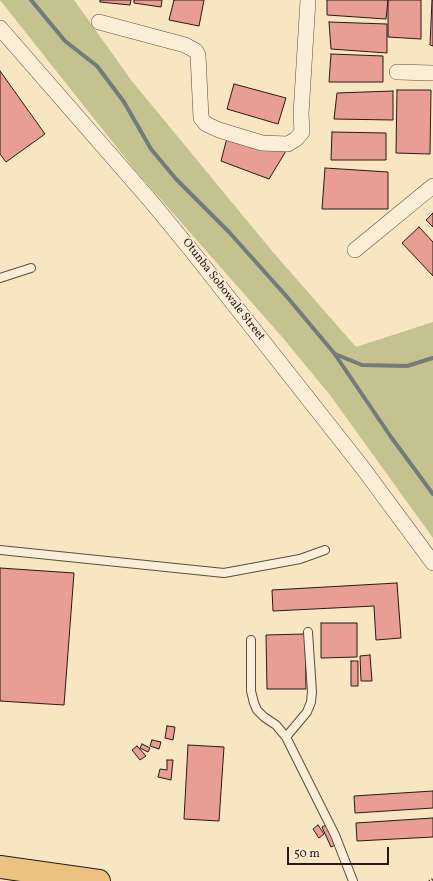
<!DOCTYPE html>
<style>
body{margin:0}
#map{position:relative;width:433px;height:881px;overflow:hidden;background:#f8e5c2;font-family:Vollkorn,serif}
canvas{display:block}
.scale{position:absolute;left:287px;top:847px;width:102px;height:18px;box-sizing:border-box;border:2px solid #271a14;border-top:0;padding-left:5px;font-size:12px;line-height:14px;white-space:nowrap;color:#271a14;-webkit-text-stroke:3px #faeed7;paint-order:stroke}
</style>
<div id="map">
<canvas width="433" height="881"></canvas>
<div class="scale">50 m</div>
</div>
<script>
const c = document.querySelector('canvas').getContext('2d');
c.lineJoin = 'round';
function paint(path, color) {
  c.fillStyle = color;
  c.fill(path, 'evenodd');
}
function toPath(rows) {
  const path = new Path2D();
  for (const r of rows) {
    path.moveTo(r[0], r[1]);
    for (let i = 2; i < r.length; i += 2) path.lineTo(r[i], r[i + 1]);
  }
  return path;
}
function trace(path, color, width, dash) {
  c.strokeStyle = color;
  c.lineWidth = width;
  c.lineCap = dash ? 'butt' : 'round';
  c.setLineDash(dash || []);
  c.stroke(path);
}
function write(font, color, halo, rows, align = 'center') {
  c.font = font + ' Vollkorn,serif';
  c.lineWidth = 3.5;
  c.setLineDash([]);
  c.textBaseline = 'middle';
  c.strokeStyle = halo;
  c.fillStyle = color;
  for (const [text, x, y, turn = 0] of rows) {
    c.save();
    c.translate(x, y);
    c.rotate((+turn || 0) * Math.PI / 180);
    c.textAlign = isNaN(turn) ? turn : align;
    if (halo) c.strokeText(text, 0, 0);
    c.fillText(text, 0, 0);
    c.restore();
  }
}
paint(toPath([
 [0,0,74,0,131,80,272,251,356,347,433,322,433,538,330,395,283,338,134,169]
]), '#c4c28e');
trace(toPath([
 [31,0,65,41,97,66,124,102,151,149,176,179,229,232,288,298,334,353,391,437,433,494],
 [335,354,362,365,407,366,433,358]
]), '#737b7b', 4);
const building = toPath([
 [100,0,131,0,130,5,100,2,100,0],
 [134,0,162,0,161,7,134,3,134,0],
 [174,0,204,0,199,26,169,20,174,0],
 [327,0,388,0,386,19,327,15,327,0],
 [388,0,421,0,421,39,388,37,388,0],
 [432,0,433,0,433,46,430,45,432,0],
 [329,22,387,24,387,53,331,49,329,22],
 [331,54,383,56,383,82,329,82,331,54],
 [0,71,45,134,6,162,0,154,0,71],
 [234,84,286,98,278,124,227,109,234,84],
 [397,90,431,90,430,154,396,153,397,90],
 [393,91,393,120,334,119,337,93,393,91],
 [332,132,386,133,386,160,331,160,332,132],
 [227,138,286,151,269,179,221,161,227,138],
 [325,168,388,172,388,209,322,209,325,168],
 [433,213,433,227,426,220,433,213],
 [419,227,433,242,433,276,402,243,419,227],
 [0,568,74,573,64,705,0,701,0,568],
 [397,583,401,638,376,640,374,606,273,611,272,590,397,583],
 [321,623,357,623,357,657,321,658,321,623],
 [305,634,306,689,267,689,266,635,305,634],
 [370,655,372,681,361,681,360,656,370,655],
 [351,661,358,661,358,686,351,686,351,661],
 [167,726,175,727,173,740,165,738,167,726],
 [152,740,161,742,159,749,150,746,152,740],
 [142,744,150,748,148,752,140,748,142,744],
 [188,745,224,747,219,821,184,819,188,745],
 [137,746,146,756,140,760,132,750,137,746],
 [167,760,173,760,171,780,158,777,160,769,167,770,167,760],
 [433,791,433,808,355,813,354,796,433,791],
 [433,818,433,837,357,841,356,823,433,818],
 [328,824,337,844,331,847,322,827,328,824],
 [318,825,324,834,319,838,313,829,318,825]
]);
paint(building, '#e99e93');
trace(building, '#271a14', 1);
const service = toPath([
 [0,278,31,268],
 [0,550,224,573,300,559,325,550],
 [251,640,251,691,254,703,257,710,264,717,276,725,286,737,335,835,353,881],
 [286,737,307,712,311,702,312,692,308,632]
]);
const minor = toPath([
 [99,22,185,45,196,51,198,55,201,118,206,124,219,130,262,143,288,144,296,139,302,132,301,114,308,0],
 [0,28,149,199,191,250,362,467,433,563],
 [397,72,433,73],
 [355,250,433,186]
]);
const primary = toPath([
 [0,867,99,881]
]);
trace(service, '#5b4d40', 10);
trace(minor, '#5b4d40', 16);
trace(primary, '#271a14', 24);
trace(toPath([
 [429,881,433,879]
]), '#271a14', 2.5, [1, 2]);
trace(service, '#faeed7', 8);
trace(minor, '#faeed7', 15);
trace(primary, '#ecc281', 22);
write('12px', '#271a14', '#faeed7', [
 ["Otunba Sobowale Street",223,290,52]
]);
</script>
